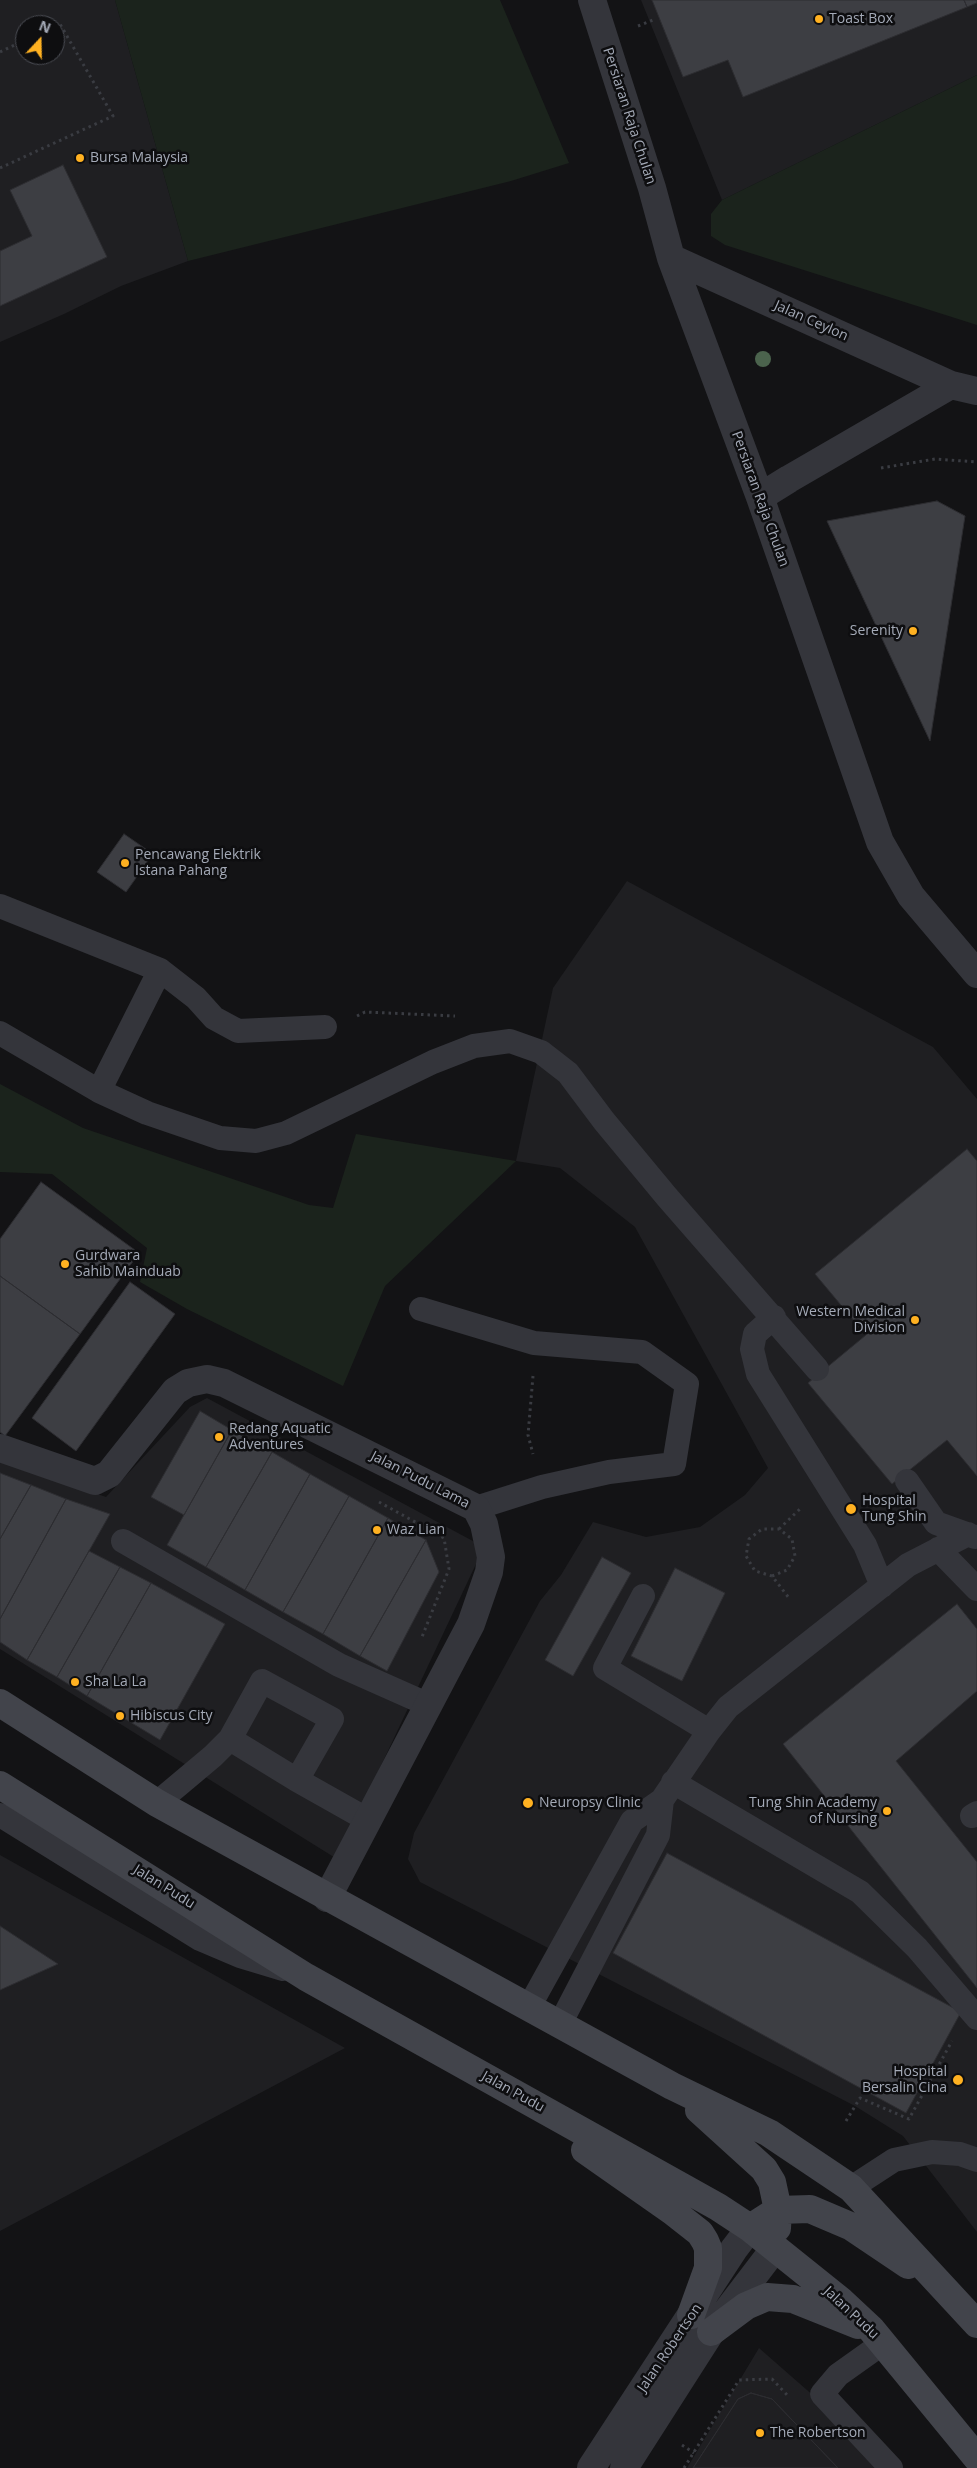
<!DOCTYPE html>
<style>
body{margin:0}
#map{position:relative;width:977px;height:2468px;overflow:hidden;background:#131315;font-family:"Open Sans",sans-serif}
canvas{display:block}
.north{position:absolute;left:15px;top:15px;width:50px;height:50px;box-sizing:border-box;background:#0e0e10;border:1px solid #4a4c53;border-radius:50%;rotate:21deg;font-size:14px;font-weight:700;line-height:20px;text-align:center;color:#a4aab7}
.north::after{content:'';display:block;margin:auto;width:18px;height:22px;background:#ffb121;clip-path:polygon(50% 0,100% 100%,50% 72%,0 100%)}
</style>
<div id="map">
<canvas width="977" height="2468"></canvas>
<div class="north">N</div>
</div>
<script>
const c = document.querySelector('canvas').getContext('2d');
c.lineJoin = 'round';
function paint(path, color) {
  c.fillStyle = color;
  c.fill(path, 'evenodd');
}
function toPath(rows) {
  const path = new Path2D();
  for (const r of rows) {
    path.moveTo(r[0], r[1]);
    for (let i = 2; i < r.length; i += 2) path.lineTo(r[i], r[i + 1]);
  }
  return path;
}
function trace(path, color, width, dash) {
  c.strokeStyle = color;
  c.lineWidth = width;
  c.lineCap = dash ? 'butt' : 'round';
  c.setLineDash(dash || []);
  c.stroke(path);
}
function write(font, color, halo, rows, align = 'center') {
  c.font = font + ' "Open Sans",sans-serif';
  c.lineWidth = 5;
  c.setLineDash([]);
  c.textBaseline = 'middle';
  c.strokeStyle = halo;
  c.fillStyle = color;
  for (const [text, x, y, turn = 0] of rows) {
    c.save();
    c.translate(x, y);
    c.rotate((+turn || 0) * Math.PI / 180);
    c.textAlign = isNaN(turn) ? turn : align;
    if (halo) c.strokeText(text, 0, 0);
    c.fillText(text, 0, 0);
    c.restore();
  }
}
paint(toPath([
 [0,0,115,0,188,261,121,286,64,314,0,342],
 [25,25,55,25,55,55,25,55],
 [641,0,977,0,977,75,722,200],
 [627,881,933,1047,977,1099,977,2232,903,2136,855,2106,420,1882,408,1859,414,1833,540,1601,561,1575,593,1522,646,1537,700,1527,745,1495,768,1468,635,1227,560,1168,516,1161,553,988],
 [207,1398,484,1547,337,1859,0,1649,0,1460,106,1497,190,1407],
 [0,1855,345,2048,0,2231],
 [759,2348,896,2468,687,2468]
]), '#1f1f22');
paint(toPath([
 [115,0,500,0,569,163,511,181,188,261],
 [977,75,977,325,725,245,711,236,711,214,722,200],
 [0,1084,83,1128,309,1205,333,1208,356,1134,516,1161,385,1286,343,1386,187,1309,140,1282,147,1248,52,1174,0,1172]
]), '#1b231c');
const building = toPath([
 [652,0,964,0,967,7,743,97,728,60,683,77,652,0],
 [964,0,977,0,977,3,967,7,964,0],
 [63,165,107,257,0,306,0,251,32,236,10,190,63,165],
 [937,501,965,516,930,741,827,521,937,501],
 [124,834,153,854,126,892,97,872,124,834],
 [967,1149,977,1161,977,1476,947,1440,892,1484,808,1383,866,1335,815,1274,967,1149],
 [41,1182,139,1253,80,1334,0,1276,0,1239,41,1182],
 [0,1276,80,1334,5,1436,0,1432,0,1276],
 [130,1282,175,1314,76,1451,32,1418,130,1282],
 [200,1411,232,1430,184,1515,151,1497,200,1411],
 [232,1430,272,1452,206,1567,167,1545,232,1430],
 [272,1452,310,1474,245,1590,206,1567,272,1452],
 [0,1473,31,1485,0,1539,0,1473],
 [310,1474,349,1496,283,1612,245,1590,310,1474],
 [31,1485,66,1499,0,1619,0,1539,31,1485],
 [349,1496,388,1518,323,1634,283,1612,349,1496],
 [66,1499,110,1514,27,1660,0,1642,0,1619,66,1499],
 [388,1518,426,1540,360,1656,323,1634,388,1518],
 [426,1540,439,1572,387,1671,360,1656,426,1540],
 [89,1551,120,1567,57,1677,27,1660,89,1551],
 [602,1557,631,1573,573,1676,545,1660,602,1557],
 [120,1567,151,1583,87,1696,57,1677,120,1567],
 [675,1568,725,1593,682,1681,631,1656,675,1568],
 [151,1583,225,1624,160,1740,87,1696,151,1583],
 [957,1604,977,1629,977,1691,896,1761,977,1862,977,1988,783,1744,957,1604],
 [667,1853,961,2012,906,2113,613,1953,667,1853],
 [0,1926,58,1964,0,1990,0,1926],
 [751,2393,772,2399,838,2468,693,2468,738,2399,751,2393],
 [751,2393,772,2399,838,2468,693,2468,738,2399,751,2393]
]);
paint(building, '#3d3e43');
trace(building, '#2d2d31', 1);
trace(toPath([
 [638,26,653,20],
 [0,52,25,40],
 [0,168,113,116,60,24,55,27],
 [881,468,935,459,977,462],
 [357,1016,365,1012,455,1016],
 [533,1376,528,1435,533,1454],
 [379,1502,444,1538,449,1569,422,1637],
 [779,1529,802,1507],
 [772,1576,787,1570,795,1556,792,1539,779,1529,762,1529,749,1539,746,1556,755,1571,772,1576,789,1598],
 [846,2121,860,2098,909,2119,952,2041],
 [682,2445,694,2453],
 [684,2468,739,2380,772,2379,789,2397]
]), '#3a3c42', 3, [2.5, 4]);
trace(toPath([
 [0,906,160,970,196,998,214,1018,238,1031,325,1027],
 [0,1033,99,1091,147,1113,220,1138,256,1141,286,1133,433,1062,474,1046,510,1041,541,1052,568,1073,604,1121,667,1197,817,1369],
 [99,1091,160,970],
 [421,1309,534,1343,642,1352,687,1384,674,1464,609,1472,542,1487,476,1508],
 [774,1317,755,1334,752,1349,758,1374,865,1545,882,1586],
 [907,1481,936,1523,975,1537],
 [123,1541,339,1665,429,1705],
 [938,1549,977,1589],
 [643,1596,605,1668,709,1731],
 [230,1739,262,1681,332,1719,297,1780],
 [673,1782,860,1892,917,1948,977,2018],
 [157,1803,213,1756,230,1739,297,1780,368,1820],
 [0,1815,200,1939,240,1956,283,1969],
 [972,1816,977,1813],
 [529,2007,632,1821,662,1800,709,1731,728,1707,908,1565,968,1534],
 [560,2024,658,1835,662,1800],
 [851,2188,894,2160,932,2152,960,2154,977,2160],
 [883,2343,838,2375,822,2394,891,2468]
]), '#34353b', 24);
trace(toPath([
 [592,0,652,188,671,258,760,497,880,842,911,896,977,974],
 [671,258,951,385,977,391],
 [760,497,789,479,951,385],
 [0,1448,95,1481,109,1474,175,1391,188,1383,207,1379,224,1383,476,1508,484,1524,491,1557,489,1572,471,1624,327,1898],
 [591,2468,734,2249,750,2228],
 [624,2468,711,2332,775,2248]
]), '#34353b', 28);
trace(toPath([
 [0,1703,157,1803,672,2086,769,2133,851,2188,977,2324],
 [0,1785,306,1977,718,2207,750,2228,841,2301,871,2329,977,2458],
 [699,2110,764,2169,772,2182,778,2210,777,2228],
 [585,2150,672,2211,700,2233,705,2241,708,2248,708,2268,691,2315],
 [750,2228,778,2210,810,2209,850,2226,908,2265],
 [711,2332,746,2306,767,2297,793,2299,858,2325]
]), '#42444b', 28);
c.fillStyle = '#4b634d';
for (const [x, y] of [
 [763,359]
]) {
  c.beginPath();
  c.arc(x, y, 8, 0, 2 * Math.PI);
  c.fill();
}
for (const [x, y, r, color] of [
 [819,19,5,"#ffb121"],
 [80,158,5,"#ffb121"],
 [913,631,5,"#ffb121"],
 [125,863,5,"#ffb121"],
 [65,1264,5,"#ffb121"],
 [915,1320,5,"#ffb121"],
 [219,1437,5,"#ffb121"],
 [851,1509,6,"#ffb121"],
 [377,1530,5,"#ffb121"],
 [75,1682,5,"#ffb121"],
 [120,1716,5,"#ffb121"],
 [528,1803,6,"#ffb121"],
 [887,1811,5,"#ffb121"],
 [958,2080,6,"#ffb121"],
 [760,2433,5,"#ffb121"]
]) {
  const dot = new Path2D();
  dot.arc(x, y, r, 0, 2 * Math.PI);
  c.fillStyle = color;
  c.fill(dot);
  trace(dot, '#0e0e10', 2);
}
write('14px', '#a4aab7', '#0e0e10', [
 ["Toast Box",829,19],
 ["Bursa Malaysia",90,158],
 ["Serenity",903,631,"right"],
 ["Pencawang Elektrik",135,855],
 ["Istana Pahang",135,871],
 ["Gurdwara",75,1256],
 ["Sahib Mainduab",75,1272],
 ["Western Medical",905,1312,"right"],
 ["Division",905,1328,"right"],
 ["Redang Aquatic",229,1429],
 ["Adventures",229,1445],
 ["Hospital",862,1501],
 ["Tung Shin",862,1517],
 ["Waz Lian",387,1530],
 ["Sha La La",85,1682],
 ["Hibiscus City",130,1716],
 ["Neuropsy Clinic",539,1803],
 ["Tung Shin Academy",877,1803,"right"],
 ["of Nursing",877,1819,"right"],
 ["Hospital",947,2072,"right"],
 ["Bersalin Cina",947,2088,"right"],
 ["The Robertson",770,2433]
], 'left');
write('14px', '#a4aab7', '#0e0e10', [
 ["Persiaran Raja Chulan",629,116,72],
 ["Jalan Ceylon",811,321,24],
 ["Persiaran Raja Chulan",760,499,70],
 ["Jalan Pudu Lama",420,1480,27],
 ["Jalan Pudu",164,1887,32],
 ["Jalan Pudu",513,2092,29],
 ["Jalan Pudu",851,2313,43],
 ["Jalan Robertson",670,2348,-56]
]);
</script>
